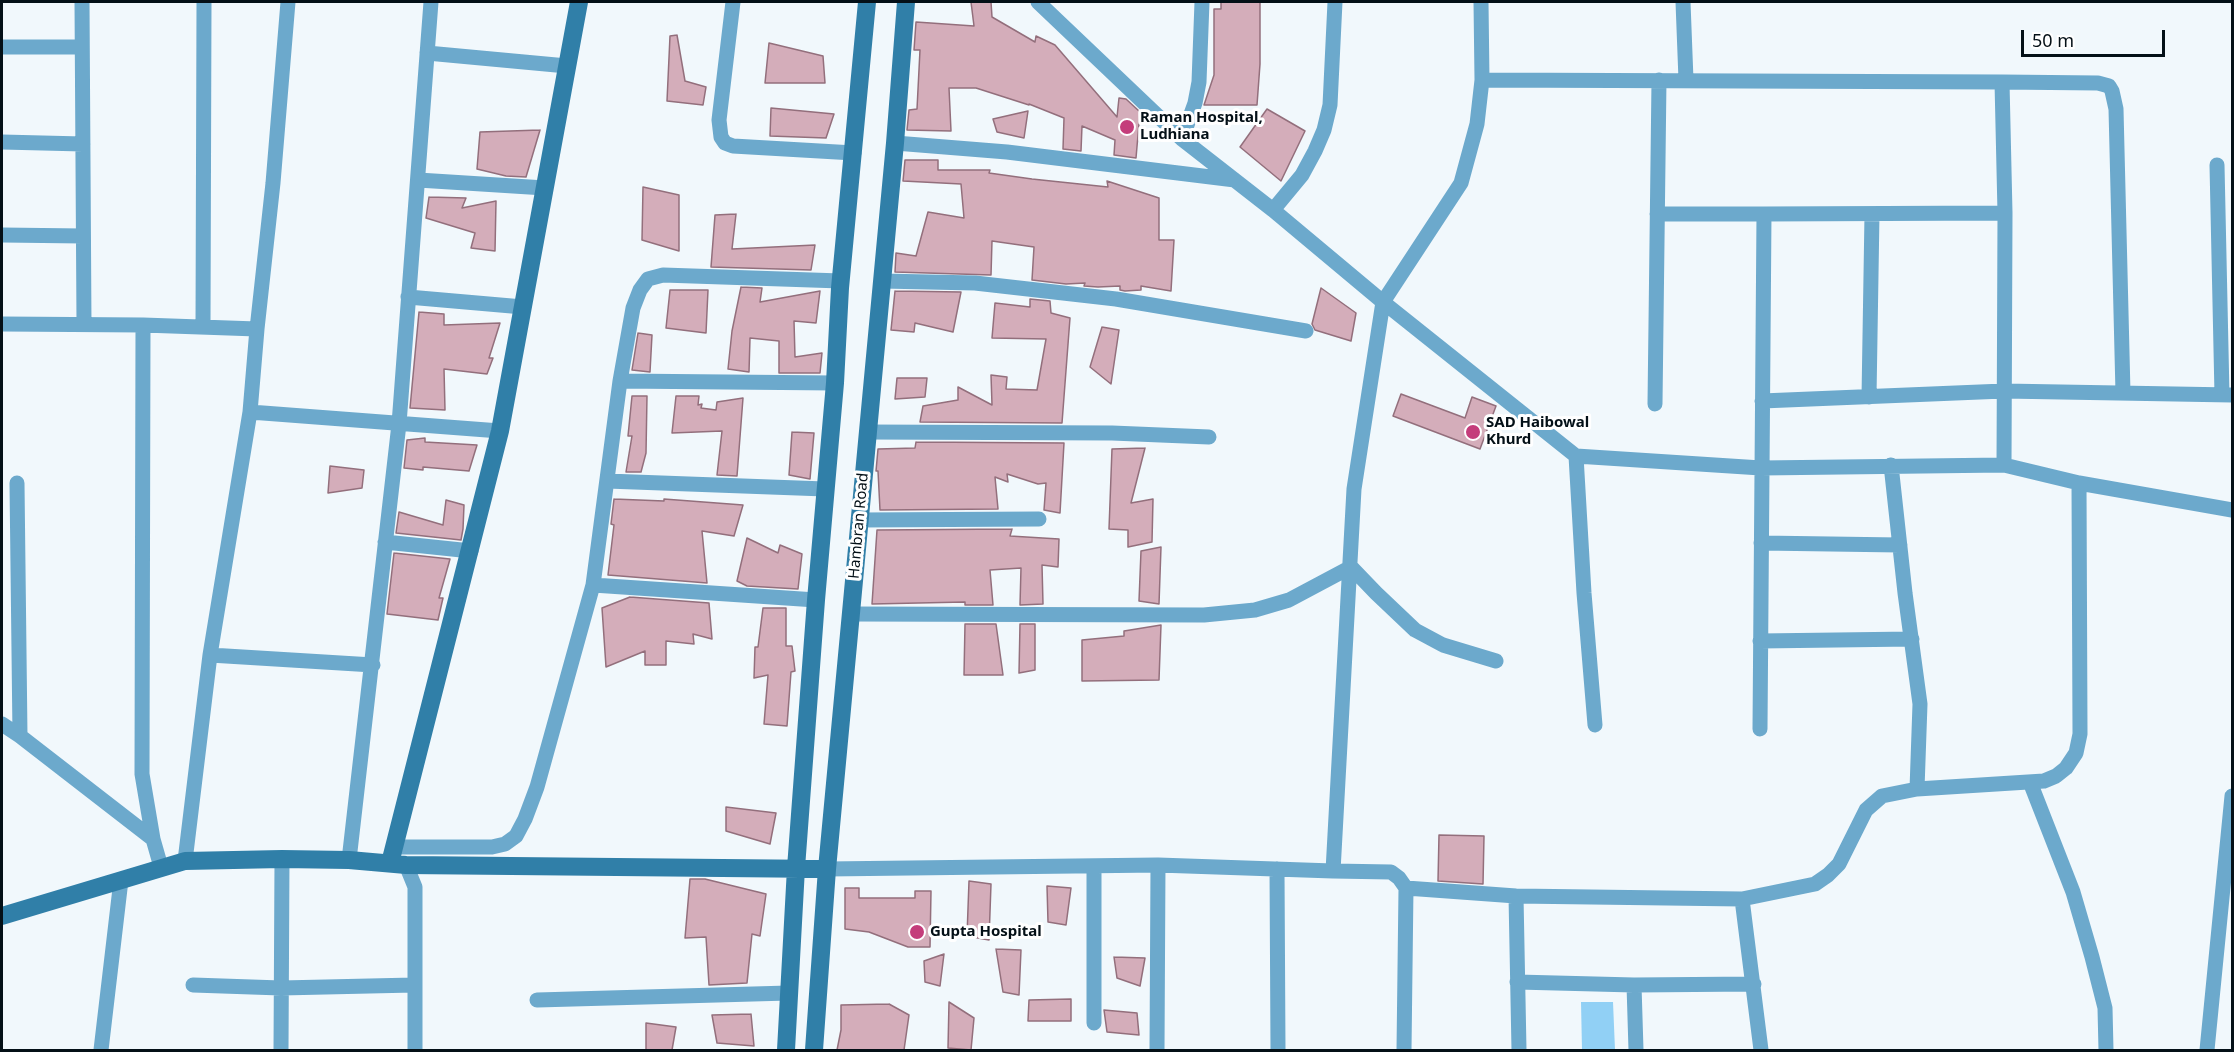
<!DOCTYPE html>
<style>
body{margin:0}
#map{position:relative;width:2234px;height:1052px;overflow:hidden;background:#f1f8fc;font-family:"Noto Sans",sans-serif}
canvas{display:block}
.frame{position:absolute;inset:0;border:3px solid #041017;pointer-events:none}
.scale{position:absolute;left:2021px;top:30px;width:144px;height:27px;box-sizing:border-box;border:3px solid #041017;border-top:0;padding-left:8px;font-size:18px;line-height:21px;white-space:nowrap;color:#041017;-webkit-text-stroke:4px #fff;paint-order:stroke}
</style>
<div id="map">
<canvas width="2234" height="1052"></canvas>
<div class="frame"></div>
<div class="scale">50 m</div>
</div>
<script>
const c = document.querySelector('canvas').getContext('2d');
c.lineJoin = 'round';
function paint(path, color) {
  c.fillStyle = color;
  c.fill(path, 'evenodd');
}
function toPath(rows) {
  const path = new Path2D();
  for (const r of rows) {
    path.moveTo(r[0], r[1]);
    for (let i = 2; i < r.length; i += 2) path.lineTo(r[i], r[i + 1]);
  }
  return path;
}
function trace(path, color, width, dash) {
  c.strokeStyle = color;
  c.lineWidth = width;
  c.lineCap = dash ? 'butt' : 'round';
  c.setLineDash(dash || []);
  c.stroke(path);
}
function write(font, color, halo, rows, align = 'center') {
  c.font = font + ' "Noto Sans",sans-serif';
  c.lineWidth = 6;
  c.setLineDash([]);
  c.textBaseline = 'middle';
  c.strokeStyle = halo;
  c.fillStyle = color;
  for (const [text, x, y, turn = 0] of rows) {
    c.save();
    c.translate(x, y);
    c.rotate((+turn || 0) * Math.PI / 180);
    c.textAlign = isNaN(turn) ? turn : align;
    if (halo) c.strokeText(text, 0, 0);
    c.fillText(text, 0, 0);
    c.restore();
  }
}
paint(toPath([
 [1581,1002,1613,1002,1615,1050,1582,1050]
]), '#91d0f5');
const building = toPath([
 [971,2,991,2,992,17,1035,42,1036,36,1055,45,1117,117,1119,98,1126,99,1140,112,1136,158,1114,155,1115,140,1082,126,1081,151,1063,149,1064,118,1029,104,1029,105,976,88,949,88,951,131,907,130,909,110,917,109,920,50,914,50,916,22,974,26,971,2],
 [1221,2,1260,2,1260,64,1257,105,1204,105,1214,75,1214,9,1221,9,1221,2],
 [677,35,685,81,706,87,703,105,667,101,670,36,677,35],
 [769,43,823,56,825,83,765,83,769,43],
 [771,108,834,114,826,138,770,136,771,108],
 [1267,109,1305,131,1281,181,1240,147,1267,109],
 [1028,111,1024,138,997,132,993,119,1028,111],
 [540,130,526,177,506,176,477,169,480,132,540,130],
 [905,160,938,160,938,170,990,170,989,173,1032,179,1108,187,1107,181,1159,198,1159,240,1174,240,1171,291,1141,286,1141,290,1125,291,1120,290,1120,286,1098,287,1084,286,1085,283,1066,284,1032,280,1034,247,992,241,991,275,895,272,896,253,916,256,928,212,964,218,961,184,903,181,905,160],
 [643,187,679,195,679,251,642,240,643,187],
 [429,197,466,198,462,208,496,201,495,251,471,248,475,233,426,218,429,197],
 [736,214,732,249,815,245,811,270,711,267,715,215,736,214],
 [741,287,762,288,760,302,820,291,816,323,794,321,795,357,822,353,820,373,779,373,779,341,750,338,749,372,728,369,732,331,741,287],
 [1321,288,1356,313,1351,341,1315,330,1312,324,1321,288],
 [670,290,708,290,706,333,666,328,670,290],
 [895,291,961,292,953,332,915,323,914,332,891,330,895,291],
 [1030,299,1050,301,1051,313,1070,318,1062,423,920,422,923,406,958,400,958,387,992,405,991,375,1007,377,1006,389,1037,390,1046,339,992,338,995,303,1030,307,1030,299],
 [419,312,444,314,444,325,500,323,489,358,493,358,487,374,444,369,445,410,410,408,419,312],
 [1102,327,1119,330,1111,384,1090,367,1102,327],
 [638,333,652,335,650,372,632,370,638,333],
 [897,378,927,378,925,397,895,399,897,378],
 [1401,394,1465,418,1472,397,1496,406,1480,449,1393,416,1401,394],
 [632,396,647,396,646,453,641,472,626,472,632,436,628,436,632,396],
 [676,396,699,396,698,405,702,404,701,408,716,410,717,402,743,398,737,476,717,475,722,431,672,433,676,396],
 [792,432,814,433,810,479,789,475,792,432],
 [425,438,425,442,477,445,469,471,423,467,423,470,404,468,407,440,425,438],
 [916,442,1064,443,1060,513,1044,510,1046,483,1038,484,1007,474,1008,482,995,477,998,509,880,510,878,471,876,471,878,449,915,448,916,442],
 [1145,448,1131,503,1153,499,1152,542,1128,547,1128,530,1109,529,1112,449,1145,448],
 [330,466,364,470,362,488,328,493,330,466],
 [614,499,664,501,664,499,743,505,734,536,702,531,707,583,608,575,614,525,611,524,614,499],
 [446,500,464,505,463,529,461,540,396,533,399,512,443,525,446,500],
 [1012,529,1010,536,1059,539,1058,567,1042,565,1043,604,1020,605,1021,568,990,570,993,605,965,605,965,602,872,604,877,530,1012,529],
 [747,538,778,553,780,545,802,554,798,589,747,586,737,581,747,538],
 [1161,547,1159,604,1139,601,1141,551,1161,547],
 [394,553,450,559,439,598,443,598,438,620,387,614,394,553],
 [630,597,709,603,712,639,693,634,694,644,666,641,666,665,645,665,645,651,606,667,602,608,630,597],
 [763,608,786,608,786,646,792,646,795,671,791,672,787,726,764,724,768,675,754,678,755,647,758,647,763,608],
 [965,624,996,624,1003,675,964,675,965,624],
 [1020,624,1035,624,1035,670,1019,673,1020,624],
 [1161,625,1159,680,1082,681,1082,640,1124,636,1124,631,1161,625],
 [726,807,776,813,770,844,726,831,726,807],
 [1439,835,1484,836,1483,884,1438,881,1439,835],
 [690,879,705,879,766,894,760,936,752,934,747,983,709,985,706,937,685,938,690,879],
 [969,881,991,884,989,940,967,936,969,881],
 [1047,886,1071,888,1066,925,1048,922,1047,886],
 [845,888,859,888,859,898,915,898,915,891,931,891,930,947,908,947,869,932,845,929,845,888],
 [996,949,1021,950,1019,995,1003,992,996,949],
 [944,954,940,986,925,982,924,961,944,954],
 [1114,957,1145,958,1140,986,1117,978,1114,957],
 [1071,999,1071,1021,1028,1021,1029,1000,1071,999],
 [949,1002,974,1018,971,1050,948,1048,949,1002],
 [889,1004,909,1015,904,1050,837,1050,841,1030,841,1005,889,1004],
 [1104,1010,1137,1013,1139,1035,1107,1032,1104,1010],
 [751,1014,754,1046,717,1043,712,1015,751,1014],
 [646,1023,676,1027,672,1050,646,1050,646,1023]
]);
paint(building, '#d4adba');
trace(building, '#936f7c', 1.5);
trace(toPath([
 [82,2,84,324],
 [733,2,719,120,721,137,725,143,733,146,854,153],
 [1038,2,1182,139,1273,210,1383,302,1576,456,1761,468,2004,465,2079,483,2232,510],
 [1683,2,1686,80],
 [2,47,82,47],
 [427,53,567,66],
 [1482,80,2002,82,2005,213,2004,465],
 [2002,82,2098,83,2109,86,2112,91,2116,109,2123,393],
 [1182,139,1195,103,1199,82,1202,2],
 [2,142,83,144],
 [895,143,1007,152,1235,180],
 [2217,165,2222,395],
 [418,180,545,188],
 [1273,210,1302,175,1315,151,1324,130,1330,105,1335,2],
 [1657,214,1764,214],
 [2,235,83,236],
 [882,281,975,283,1116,299,1306,331],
 [408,297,523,307],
 [2,324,143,325],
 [203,327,204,2],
 [620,381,835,383],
 [1869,397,1872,214],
 [1762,401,2004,391,2232,395],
 [1655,404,1659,80],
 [250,412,500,431],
 [867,432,1112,433,1209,437],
 [1576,456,1584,593,1595,725],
 [1891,465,1905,593,1920,704,1917,789],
 [607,481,825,489],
 [17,483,20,736,153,839],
 [860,520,1039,519],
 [385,542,471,551],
 [1761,543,1900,545],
 [593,585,816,600],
 [850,614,1204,615,1255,610,1289,600,1351,567,1376,593,1415,630,1443,645,1496,661],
 [1760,641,1912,639],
 [210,655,373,665],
 [2,724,20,736],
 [1760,729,1764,214,2005,213],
 [2030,782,2073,892,2092,957,2105,1008,2106,1050],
 [394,847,492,847,505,844,516,836,525,819,537,787,593,585,620,381,633,308,640,290,648,279,663,275,841,281],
 [349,860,399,424,431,2],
 [185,861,210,655,250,412,257,329],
 [406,865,415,887,415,1050],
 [1094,866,1094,1023],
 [161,867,153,839,142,774,143,325,257,329,273,183,288,2],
 [827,869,1158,865,1333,871,1354,489,1383,302,1461,183,1477,124,1482,80,1481,2],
 [1277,869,1278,1050],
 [1333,871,1391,872,1399,878,1406,888,1516,896,1742,899,1761,1050],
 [1516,896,1519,1050],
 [1742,899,1815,884,1828,875,1839,864,1866,810,1882,796,1917,789,2044,781,2056,776,2066,768,2076,753,2080,734,2079,483],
 [1517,982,1634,985,1754,984],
 [193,985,281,988,414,985],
 [1634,985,1636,1050],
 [537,1000,789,993],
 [101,1050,121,880],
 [281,1050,282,859],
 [1157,1050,1158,865],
 [1404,1050,1406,888],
 [2207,1050,2232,796]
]), '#6ca9cc', 15);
trace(toPath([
 [390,863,500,431,579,2],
 [2,916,185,861,282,859,349,860,406,865,827,869],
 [786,1050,796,868,816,600,835,383,840,288,867,2],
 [814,1050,827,869,895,143,906,2]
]), '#307fa8', 18);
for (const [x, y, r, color] of [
 [1127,127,8,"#c43d7b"],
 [1473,432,8,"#c43d7b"],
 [917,932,8,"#c43d7b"]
]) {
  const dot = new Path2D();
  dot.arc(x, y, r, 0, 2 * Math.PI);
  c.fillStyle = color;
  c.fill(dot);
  trace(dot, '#fff', 2);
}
write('bold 15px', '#041017', '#fff', [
 ["Raman Hospital,",1140,118],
 ["Ludhiana",1140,135],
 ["SAD Haibowal",1486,423],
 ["Khurd",1486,440],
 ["Gupta Hospital",930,932]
], 'left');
write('15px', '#041017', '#fff', [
 ["Hambran Road",859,526,-85]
]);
</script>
